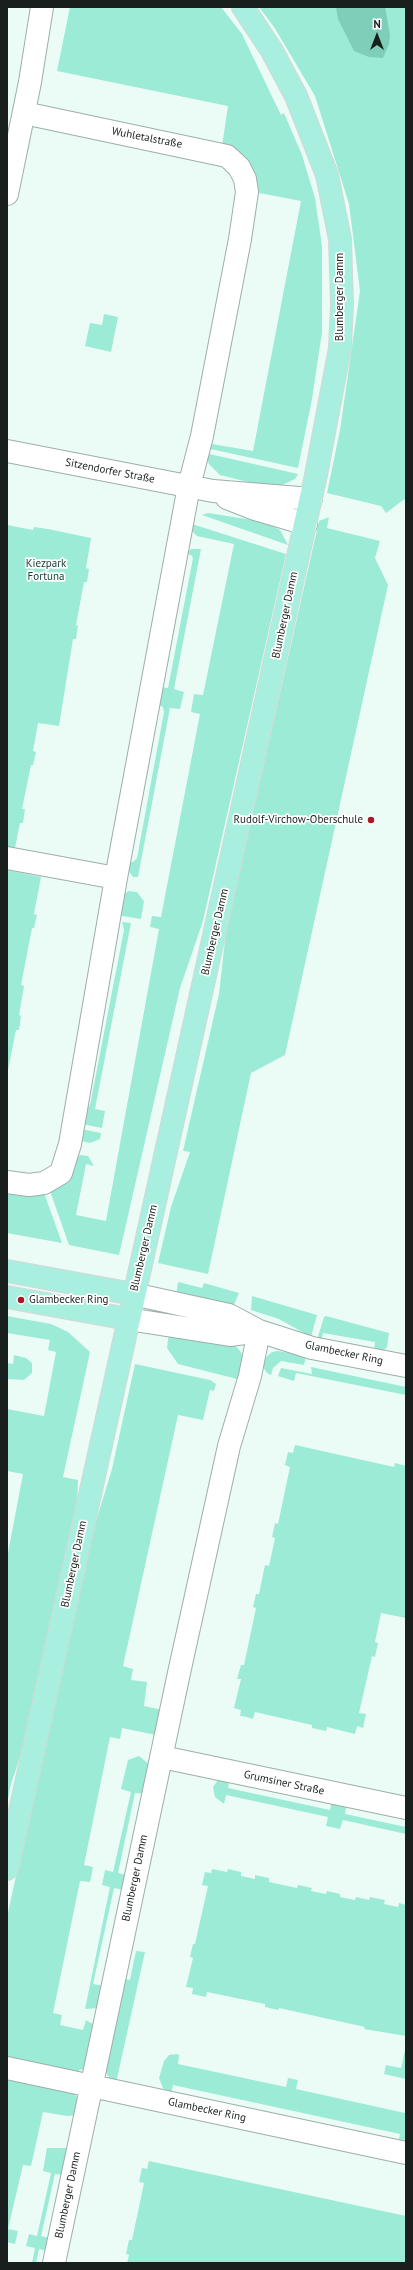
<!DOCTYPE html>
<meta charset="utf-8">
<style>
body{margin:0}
#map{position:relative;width:413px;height:2270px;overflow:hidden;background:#ebfcf7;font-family:"PT Sans",sans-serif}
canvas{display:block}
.frame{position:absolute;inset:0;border:8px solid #191f1d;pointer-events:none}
.north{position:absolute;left:357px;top:16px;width:40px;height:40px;-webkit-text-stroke:3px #fff;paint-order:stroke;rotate:0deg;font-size:11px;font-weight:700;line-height:16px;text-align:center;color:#191f1d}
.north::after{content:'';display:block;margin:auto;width:14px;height:18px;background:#191f1d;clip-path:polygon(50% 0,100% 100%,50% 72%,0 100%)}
</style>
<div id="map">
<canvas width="413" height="2270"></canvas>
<div class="frame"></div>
<div class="north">N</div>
</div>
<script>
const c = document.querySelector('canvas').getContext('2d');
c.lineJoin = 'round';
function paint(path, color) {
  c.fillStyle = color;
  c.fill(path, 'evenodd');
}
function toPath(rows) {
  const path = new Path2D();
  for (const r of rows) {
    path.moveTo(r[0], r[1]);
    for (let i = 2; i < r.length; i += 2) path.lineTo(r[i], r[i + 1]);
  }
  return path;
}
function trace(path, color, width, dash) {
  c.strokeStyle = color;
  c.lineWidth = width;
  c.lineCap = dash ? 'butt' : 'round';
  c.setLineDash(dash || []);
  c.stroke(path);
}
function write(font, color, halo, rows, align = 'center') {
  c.font = font + ' "PT Sans",sans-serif';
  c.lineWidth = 3.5;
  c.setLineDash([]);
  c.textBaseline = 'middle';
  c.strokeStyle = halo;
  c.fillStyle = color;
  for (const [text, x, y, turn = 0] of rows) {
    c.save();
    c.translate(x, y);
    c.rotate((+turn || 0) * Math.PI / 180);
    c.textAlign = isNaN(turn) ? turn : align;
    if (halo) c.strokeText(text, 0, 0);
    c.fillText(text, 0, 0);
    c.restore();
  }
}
paint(toPath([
 [70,7,221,7,242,34,281,115,284,113,302,155,315,198,322,246,322,332,312,399,298,468,206,448,212,444,253,451,301,201,254,192,222,146,228,106,57,71],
 [259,7,406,7,406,498,386,513,381,506,327,493,340,430,360,291,349,204,315,96,274,27],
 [104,314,118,317,111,352,85,346,90,323,102,325],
 [205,453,298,474,295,479,282,485,264,486,220,475,209,464],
 [208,513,265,522,280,530,288,545,202,515],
 [329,517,327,528,380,541,375,558,388,585,285,1055,251,1073,208,1274,158,1263,171,1207,190,1152,183,1151,219,994,226,931,319,521],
 [192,524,286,554,203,921,180,988,119,1255,69,1245,49,1188,76,1157,81,1155,88,1156,94,1166,86,1164,76,1215,106,1221,159,929,150,927,152,916,161,917,200,714,191,712,194,694,203,695,234,544,197,536,192,531],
 [7,525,33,530,34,527,48,529,91,538,86,568,89,569,87,582,84,582,76,625,78,626,76,639,73,639,59,726,38,723,33,751,36,752,33,765,31,765,22,809,25,809,23,823,20,823,14,853,7,852],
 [191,549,201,549,174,689,184,692,180,709,170,708,138,877,133,877,125,866,126,862,133,862,137,858,164,712,163,707,155,704,159,687,168,688,193,558,191,555,186,554],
 [7,870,41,877,34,914,37,915,34,928,32,928,21,985,24,986,19,1015,21,1016,19,1030,16,1030,7,1075],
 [129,891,137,892,144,901,141,919,116,915,123,894],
 [122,922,131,923,95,1109,105,1111,102,1128,77,1123,90,1105,124,930],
 [76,1128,101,1133,100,1139,90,1143,81,1141],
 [43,1190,62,1243,7,1233,7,1191],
 [178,1282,202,1288,204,1283,239,1293,233,1307,176,1297],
 [252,1296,317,1315,311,1337,279,1319,251,1310],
 [7,1316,51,1324,68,1332,90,1352,63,1477,78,1480,77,1507,34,1715,11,1784,7,1804,7,1558,23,1474,7,1471,7,1409,44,1416,56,1352,48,1350,50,1340,7,1333],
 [326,1316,389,1333,387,1347,381,1353,374,1352,375,1342,323,1333,321,1343,317,1340,324,1317],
 [169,1333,233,1343,241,1352,244,1360,241,1380,178,1364,167,1348],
 [278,1351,306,1356,304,1365,281,1361,273,1368,271,1375,267,1373,263,1367,264,1359,272,1352],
 [14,1355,26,1358,32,1363,32,1373,24,1380,7,1379,7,1363,13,1364],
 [135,1364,210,1380,216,1384,214,1391,210,1390,203,1420,178,1415,123,1666,133,1669,131,1680,147,1682,144,1706,162,1710,156,1735,122,1728,120,1739,110,1737,84,1865,93,1867,90,1882,80,1881,53,2013,62,2015,60,2025,83,2030,86,2020,96,2026,88,2057,83,2069,70,2074,7,2061,7,1917,90,1541,112,1469],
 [311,1367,406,1387,406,1395,296,1373,294,1381,278,1376,281,1368,312,1374],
 [295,1445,394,1467,395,1463,406,1466,406,1618,381,1613,375,1642,378,1643,375,1657,372,1656,359,1713,366,1714,363,1728,357,1726,355,1734,327,1727,326,1731,312,1728,312,1725,255,1712,253,1719,247,1717,240,1716,241,1710,234,1708,241,1679,237,1679,241,1665,244,1665,256,1608,253,1607,256,1594,259,1594,265,1565,269,1566,275,1538,272,1537,275,1523,278,1524,290,1467,285,1465,288,1452,293,1453],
 [139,1756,150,1765,144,1794,135,1793,118,1873,127,1875,124,1890,114,1888,93,1984,104,1986,99,2008,85,2009,110,1887,102,1885,105,1870,113,1872,131,1792,121,1789,128,1760],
 [230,1777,228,1788,330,1810,332,1800,347,1803,345,1814,406,1827,406,1834,343,1820,340,1829,326,1826,328,1817,226,1795,224,1804,215,1797,213,1787,218,1780],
 [212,1869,227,1872,228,1869,241,1872,241,1876,255,1879,255,1875,269,1878,269,1882,297,1888,298,1885,312,1888,311,1891,326,1894,327,1891,340,1894,340,1897,355,1900,356,1897,369,1900,370,1897,385,1900,384,1904,398,1907,399,1903,406,1905,406,2036,364,2029,365,2027,279,2008,278,2010,265,2007,265,2004,207,1992,206,1997,192,1994,193,1988,186,1987,193,1958,190,1957,193,1944,195,1944,208,1886,202,1885,205,1872,211,1873],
 [136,1951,145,1952,116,2083,109,2078,103,2067,121,1978,130,1980],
 [406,2046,406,2079,384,2074,386,2065,401,2068],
 [177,2054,179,2055,178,2064,286,2087,288,2078,298,2080,296,2089,405,2113,406,2109,406,2139,398,2144,400,2134,173,2085,171,2095,163,2088,159,2078,164,2061,169,2055],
 [7,2075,74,2093,78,2099,77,2115,67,2116,43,2112,31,2166,23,2165,8,2229,18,2231,15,2244,7,2242],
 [47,2148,69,2148,64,2175,55,2174,41,2236,50,2238,48,2251,39,2249,36,2263,32,2263,35,2248,26,2246,29,2234,37,2236,51,2173,43,2171],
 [149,2161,406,2216,406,2263,127,2263,129,2255,126,2254,129,2240,132,2240,144,2183,139,2182,142,2168,147,2169]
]), '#9cebd6');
paint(toPath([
 [336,7,385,7,390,35,389,44,383,58,369,57,354,51,338,19]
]), '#7eceb9');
const minor = toPath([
 [7,194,30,82,42,7],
 [7,451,213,491,311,499],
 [227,498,255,509,306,524],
 [7,858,116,878],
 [7,1182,29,1185,44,1183,61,1173,70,1144,116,878,189,486,202,436,240,239,247,192,245,179,239,167,227,156,24,113],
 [133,1294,229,1315,259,1331,312,1348,406,1366],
 [128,1319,230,1335,259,1331],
 [162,1757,406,1808],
 [7,2068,406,2153],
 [54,2263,179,1673,229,1446,250,1376,259,1331]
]);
const major = toPath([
 [7,1271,133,1294],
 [7,1297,128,1319],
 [7,1869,316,475,340,348,342,304,340,239,327,175,296,96,272,51,243,7]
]);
trace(minor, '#9eaea9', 24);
trace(major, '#d6d7d6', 24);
trace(minor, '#fff', 22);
trace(major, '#a9efdf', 22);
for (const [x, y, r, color] of [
 [371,820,4,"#ab1725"],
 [21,1300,4,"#ab1725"]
]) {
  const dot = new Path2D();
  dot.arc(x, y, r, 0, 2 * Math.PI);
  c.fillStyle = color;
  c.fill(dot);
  trace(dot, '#fff', 1.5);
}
write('11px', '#191f1d', '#fff', [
 ["Wuhletalstraße",147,138,11],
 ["Blumberger Damm",340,297,-90],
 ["Sitzendorfer Straße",110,471,11],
 ["Blumberger Damm",285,615,-78],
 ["Blumberger Damm",215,932,-77],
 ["Blumberger Damm",144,1248,-77],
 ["Glambecker Ring",344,1353,12],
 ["Blumberger Damm",74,1564,-78],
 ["Grumsiner Straße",284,1783,12],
 ["Blumberger Damm",135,1878,-78],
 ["Glambecker Ring",207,2110,12],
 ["Blumberger Damm",68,2195,-78]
]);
write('11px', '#1b4037', '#fff', [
 ["Kiezpark",46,564],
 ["Fortuna",46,577]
]);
write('11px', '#191f1d', '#fff', [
 ["Rudolf-Virchow-Oberschule",363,820],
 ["Glambecker Ring",29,1300,"left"]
], 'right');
</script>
